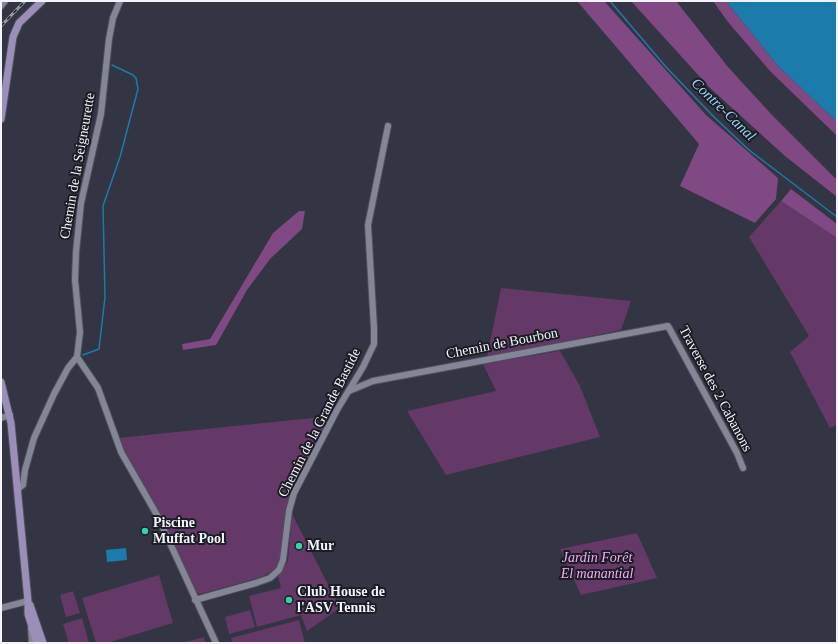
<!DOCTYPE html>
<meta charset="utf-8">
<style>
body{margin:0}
#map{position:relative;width:838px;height:644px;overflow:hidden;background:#333444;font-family:Georgia,serif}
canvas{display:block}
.frame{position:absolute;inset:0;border:2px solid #f2f3fd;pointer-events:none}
</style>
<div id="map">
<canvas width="838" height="644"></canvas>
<div class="frame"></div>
</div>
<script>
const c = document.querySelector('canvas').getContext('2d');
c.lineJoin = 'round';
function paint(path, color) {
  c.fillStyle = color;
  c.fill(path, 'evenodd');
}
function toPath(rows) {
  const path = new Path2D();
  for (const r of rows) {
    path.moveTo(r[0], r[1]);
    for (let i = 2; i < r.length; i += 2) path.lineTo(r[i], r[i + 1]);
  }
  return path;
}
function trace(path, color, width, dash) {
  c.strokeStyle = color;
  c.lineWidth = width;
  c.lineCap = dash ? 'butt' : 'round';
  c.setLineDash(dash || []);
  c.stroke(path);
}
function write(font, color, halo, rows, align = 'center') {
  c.font = font + ' Georgia,serif';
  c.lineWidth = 4;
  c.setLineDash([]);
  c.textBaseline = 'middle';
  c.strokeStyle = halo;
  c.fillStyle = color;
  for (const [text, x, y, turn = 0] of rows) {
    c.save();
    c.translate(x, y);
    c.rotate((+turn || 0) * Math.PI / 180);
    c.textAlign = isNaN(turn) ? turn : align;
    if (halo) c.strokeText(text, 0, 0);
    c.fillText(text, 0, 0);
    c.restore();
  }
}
paint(toPath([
 [781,201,837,238,837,425,830,428,790,352,809,336,749,237],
 [501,288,631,301,621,330,487,357],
 [560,351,580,386,600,437,446,475,407,411,496,391,483,364],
 [332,416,288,502,284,552,282,560,277,568,262,577,205,593,199,594,196,592,164,524,118,438],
 [292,514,340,608,307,631,301,615,257,627,249,596,281,588,278,576,288,561],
 [637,533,657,578,581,595,560,549],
 [159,575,173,623,107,643,96,643,82,598],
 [73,591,80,613,66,617,60,595],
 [250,610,255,627,229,634,225,617],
 [82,618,89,643,69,643,63,624],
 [299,620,305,643,232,643,231,638],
 [204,637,205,643,182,643]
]), '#643967');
paint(toPath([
 [577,1,604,1,706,115,778,178,776,199,755,223,680,186,699,144],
 [631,1,676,1,728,67,772,115,837,180,837,197,785,156,710,88],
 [713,1,726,1,778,66,837,122,837,136,770,71,728,22],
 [791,189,837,224,837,238,781,201],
 [299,211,305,211,302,229,270,259,247,290,216,345,183,350,182,344,210,339,273,233]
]), '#804984');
paint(toPath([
 [726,1,837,1,837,122,778,66],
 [126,548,127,560,107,562,106,550]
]), '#1b7cab');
trace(toPath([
 [610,1,666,67,713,116,749,150,837,217],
 [83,355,99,349,105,297,103,206,120,157,138,89,136,78,133,75,112,65]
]), '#1b7cab', 1.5);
const minor = toPath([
 [1,6,5,1],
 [77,357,98,388,121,452,157,515,216,643],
 [349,391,373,381,668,326,737,453,743,468],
 [1,418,10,415],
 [18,489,23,485,25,470,34,438,54,394,68,368,77,357,80,332,75,280,76,252,81,203,101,114,109,39,113,18,120,1],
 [195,600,256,583,270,578,279,570,283,560,289,511,294,493,337,410,363,367,374,344,374,328,368,225,388,126],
 [1,608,28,601],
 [31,628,32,643]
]);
const major = toPath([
 [1,119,13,37,19,23,42,1],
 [1,382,11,423,28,601,28,614,37,643],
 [30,605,43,643]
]);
trace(minor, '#4f505d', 8);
trace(major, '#4f505d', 9);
trace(minor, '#848697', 6);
trace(major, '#9b8eb9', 7);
const rail = toPath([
 [1,26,25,1]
]);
trace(rail, '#9899a6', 3);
trace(rail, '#1c1d24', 1.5, [4.5]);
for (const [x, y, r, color] of [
 [145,531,4,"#31d4a9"],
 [299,546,4,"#31d4a9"],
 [289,600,4,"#31d4a9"]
]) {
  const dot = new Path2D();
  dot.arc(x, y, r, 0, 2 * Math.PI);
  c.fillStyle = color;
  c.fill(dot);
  trace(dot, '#1c1d24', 1.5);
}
write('14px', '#f2f3fd', '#1c1d24', [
 ["Chemin de la Seigneurette",78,166,-80],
 ["Chemin de Bourbon",502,344,-11],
 ["Traverse des 2 Cabanons",715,389,62],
 ["Chemin de la Grande Bastide",320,423,-63]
]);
write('bold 14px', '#f2f3fd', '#1c1d24', [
 ["Piscine",153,523],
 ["Muffat Pool",153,539],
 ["Mur",307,546],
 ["Club House de",297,592],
 ["l'ASV Tennis",297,608]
], 'left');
write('italic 14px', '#f6a8fc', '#1c1d24', [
 ["Jardin Forêt",597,558],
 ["El manantial",597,574]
]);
write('italic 15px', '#92d1f8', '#1c1d24', [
 ["Contre-Canal",723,110,44]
]);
</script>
